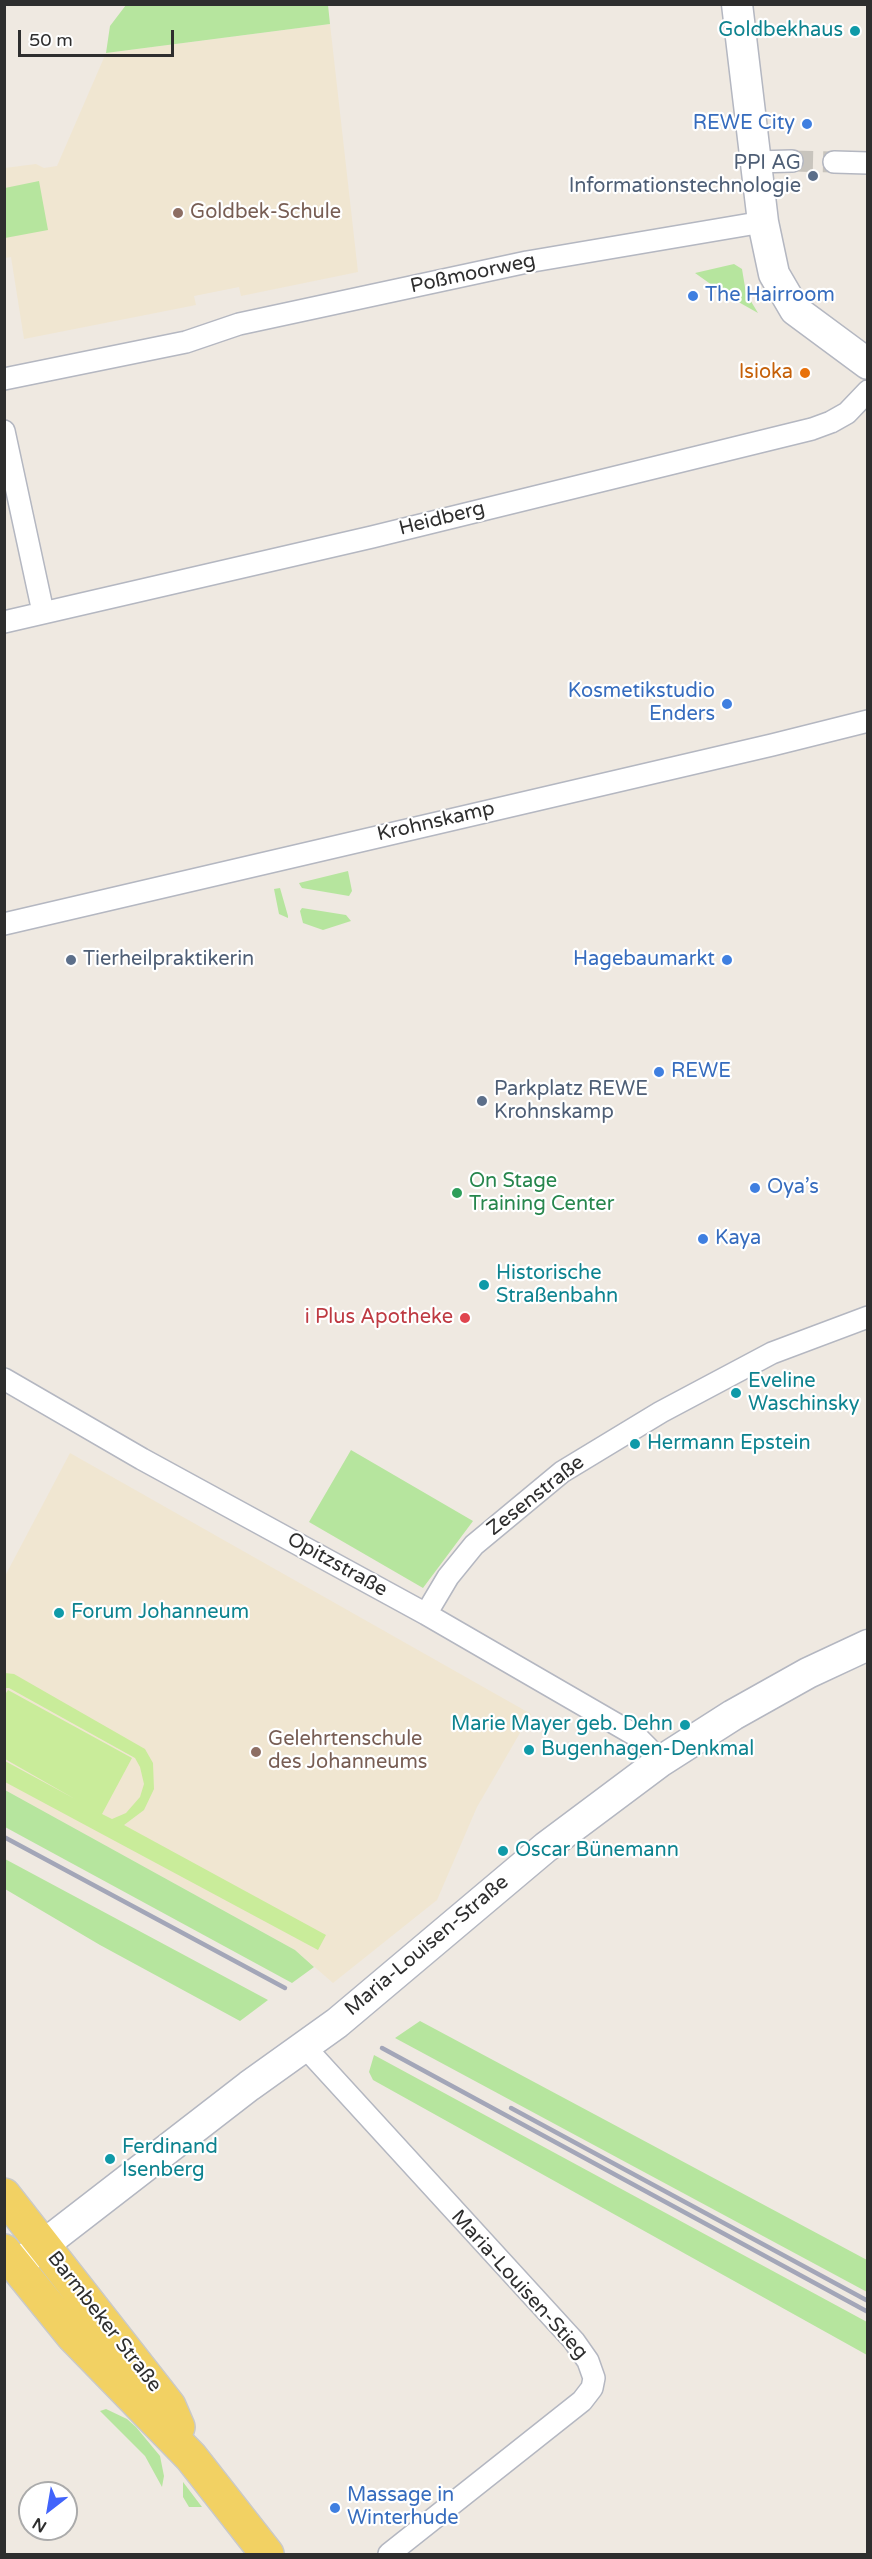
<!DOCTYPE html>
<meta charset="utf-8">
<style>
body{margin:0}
#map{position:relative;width:872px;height:2559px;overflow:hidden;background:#efe9e1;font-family:"Varela Round",sans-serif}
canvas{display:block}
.frame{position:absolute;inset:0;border:6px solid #2e2e2e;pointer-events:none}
.north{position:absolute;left:18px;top:2481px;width:60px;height:60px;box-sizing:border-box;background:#fff;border:2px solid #ababab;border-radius:50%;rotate:211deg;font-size:16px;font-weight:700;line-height:24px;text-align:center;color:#2e2e2e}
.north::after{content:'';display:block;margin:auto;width:21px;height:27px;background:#4264fb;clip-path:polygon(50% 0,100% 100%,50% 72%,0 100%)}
.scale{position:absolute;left:18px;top:30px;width:156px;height:27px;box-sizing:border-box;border:3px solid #2e2e2e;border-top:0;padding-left:8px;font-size:18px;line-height:21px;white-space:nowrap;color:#2e2e2e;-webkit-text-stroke:4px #fff;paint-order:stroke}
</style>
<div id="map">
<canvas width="872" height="2559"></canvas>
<div class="frame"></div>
<div class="north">N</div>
<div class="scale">50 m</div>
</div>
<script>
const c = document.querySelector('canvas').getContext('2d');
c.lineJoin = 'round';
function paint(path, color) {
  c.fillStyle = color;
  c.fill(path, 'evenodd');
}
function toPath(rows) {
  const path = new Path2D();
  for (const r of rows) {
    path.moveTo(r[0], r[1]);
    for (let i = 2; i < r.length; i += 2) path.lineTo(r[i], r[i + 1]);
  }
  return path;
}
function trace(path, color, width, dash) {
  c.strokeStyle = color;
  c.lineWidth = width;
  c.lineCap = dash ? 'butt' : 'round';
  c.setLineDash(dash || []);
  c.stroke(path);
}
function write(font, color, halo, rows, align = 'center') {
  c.font = font + ' "Varela Round",sans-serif';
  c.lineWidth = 4.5;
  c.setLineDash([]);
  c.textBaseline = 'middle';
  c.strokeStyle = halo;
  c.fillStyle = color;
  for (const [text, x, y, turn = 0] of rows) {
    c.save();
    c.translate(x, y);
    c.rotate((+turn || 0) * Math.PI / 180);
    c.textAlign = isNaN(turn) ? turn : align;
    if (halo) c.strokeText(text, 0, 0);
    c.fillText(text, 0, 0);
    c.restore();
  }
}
paint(toPath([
 [330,24,358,272,241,296,239,287,194,296,196,305,24,339,11,257,5,258,5,168,36,164,44,168,57,166,106,53],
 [70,1453,531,1714,477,1807,437,1900,333,1983,295,1950,5,1790,4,1578]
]), '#f0e6d1');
paint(toPath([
 [126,5,328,5,330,24,106,53,110,26],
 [39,181,48,230,5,238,5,188],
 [734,264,742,269,746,293,758,313,726,295,695,273],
 [348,871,352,891,349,896,302,888,300,885,299,883],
 [280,888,288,916,288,918,279,914,274,889],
 [302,908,346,915,351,921,323,930,303,923,300,911],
 [351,1450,473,1521,423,1588,309,1522],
 [5,1790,295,1950,314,1967,292,1983,5,1827],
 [5,1859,268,2000,240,2021,100,1945,5,1889],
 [420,2021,867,2260,867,2292,395,2038],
 [374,2055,867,2322,867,2355,373,2080,369,2072],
 [106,2409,127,2419,136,2427,160,2456,164,2476,162,2487,145,2456,100,2411],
 [183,2482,202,2507,189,2507,183,2497]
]), '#b6e59e');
paint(toPath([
 [5,1673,14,1674,145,1749,153,1763,154,1789,144,1810,124,1825,326,1935,318,1950,5,1782,5,1761,75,1799,5,1759,4,1696,8,1690,132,1758,102,1814,112,1819,126,1813,140,1797,144,1784,140,1767,135,1758,9,1688,5,1688]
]), '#c9ec9a');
trace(toPath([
 [792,161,834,162]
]), '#c8c4bd', 21, [21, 10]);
const street = toPath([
 [756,162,792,161],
 [834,162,868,163],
 [4,379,186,342,239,324,527,262,763,222],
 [4,431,43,612],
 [4,622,372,537,812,429,831,422,847,413,868,391],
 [4,924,772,745,868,721],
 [4,1379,142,1459,426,1614,635,1735,661,1761],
 [426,1614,448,1577,474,1545,562,1472,661,1412,772,1353,868,1317],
 [304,2046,574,2341,588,2361,594,2378,592,2388,582,2401,389,2554]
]);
const secondary = toPath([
 [737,4,763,222,774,274,795,310,868,364],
 [24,2260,249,2086,337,2023,546,1847,661,1761,733,1715,808,1673,868,1645]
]);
const primary = toPath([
 [4,2195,169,2406,178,2427],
 [4,2251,73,2336,191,2457,267,2554]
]);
trace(street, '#b4b7c1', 24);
trace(secondary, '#b4b7c1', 33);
trace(primary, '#c9c9c9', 36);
trace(street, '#fff', 21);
trace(secondary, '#fff', 30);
trace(primary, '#f2d163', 33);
trace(toPath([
 [4,1837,285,1988],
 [382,2048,868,2312],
 [511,2108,868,2301]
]), '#a3a6b8', 4.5);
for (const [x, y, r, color] of [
 [855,31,6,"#0f9aa8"],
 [807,124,6,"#3f7fe0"],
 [813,176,6,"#5c6f8a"],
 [178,213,6,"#8d6e63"],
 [693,296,6,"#3f7fe0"],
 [805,373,6,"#e8710a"],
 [727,704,6,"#3f7fe0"],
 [71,960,6,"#5c6f8a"],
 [727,960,6,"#3f7fe0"],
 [659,1072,6,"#3f7fe0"],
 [482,1101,6,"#5c6f8a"],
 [755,1188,6,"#3f7fe0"],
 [457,1193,6,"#2e9e5b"],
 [703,1239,6,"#3f7fe0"],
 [484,1285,6,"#0f9aa8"],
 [465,1318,6,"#e0444e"],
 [736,1393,6,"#0f9aa8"],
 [635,1444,6,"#0f9aa8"],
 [59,1613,6,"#0f9aa8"],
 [685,1725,6,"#0f9aa8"],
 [529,1750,6,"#0f9aa8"],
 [256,1752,6,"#8d6e63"],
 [503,1851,6,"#0f9aa8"],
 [110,2159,6,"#0f9aa8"],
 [335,2508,6,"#3f7fe0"]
]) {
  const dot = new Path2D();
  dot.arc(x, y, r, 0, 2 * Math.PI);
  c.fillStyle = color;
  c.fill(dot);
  trace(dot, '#fff', 2);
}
write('20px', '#0d838f', '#fff', [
 ["Goldbekhaus",843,31,"right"],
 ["Historische",496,1274],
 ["Straßenbahn",496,1297],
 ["Eveline",748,1382],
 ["Waschinsky",748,1405],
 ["Hermann Epstein",647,1444],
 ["Forum Johanneum",71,1613],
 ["Marie Mayer geb. Dehn",673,1725,"right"],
 ["Bugenhagen-Denkmal",541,1750],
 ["Oscar Bünemann",515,1851],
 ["Ferdinand",122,2148],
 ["Isenberg",122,2171]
], 'left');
write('20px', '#366cbe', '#fff', [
 ["REWE City",795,124,"right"],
 ["The Hairroom",705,296],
 ["Kosmetikstudio",715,692,"right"],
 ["Enders",715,715,"right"],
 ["Hagebaumarkt",715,960,"right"],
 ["REWE",671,1072],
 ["Oya’s",767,1188],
 ["Kaya",715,1239],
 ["Massage in",347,2496],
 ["Winterhude",347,2519]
], 'left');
write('20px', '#4e5e75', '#fff', [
 ["PPI AG",801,164,"right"],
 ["Informationstechnologie",801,187,"right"],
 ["Tierheilpraktikerin",83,960],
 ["Parkplatz REWE",494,1090],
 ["Krohnskamp",494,1113]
], 'left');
write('20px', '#785e54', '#fff', [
 ["Goldbek-Schule",190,213],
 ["Gelehrtenschule",268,1740],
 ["des Johanneums",268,1763]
], 'left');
write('20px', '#2e2e2e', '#fff', [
 ["Poßmoorweg",473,274,-12],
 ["Heidberg",442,519,-14],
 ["Krohnskamp",436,822,-13],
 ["Zesenstraße",536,1496,-38],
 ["Opitzstraße",337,1565,29],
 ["Maria-Louisen-Straße",427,1946,-40],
 ["Maria-Louisen-Stieg",519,2285,48],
 ["Barmbeker Straße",104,2322,52]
]);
write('20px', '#c56008', '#fff', [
 ["Isioka",793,373]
], 'right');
write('20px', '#27864d', '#fff', [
 ["On Stage",469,1182],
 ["Training Center",469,1205]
], 'left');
write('20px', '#be3a42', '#fff', [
 ["i Plus Apotheke",453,1318]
], 'right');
</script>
